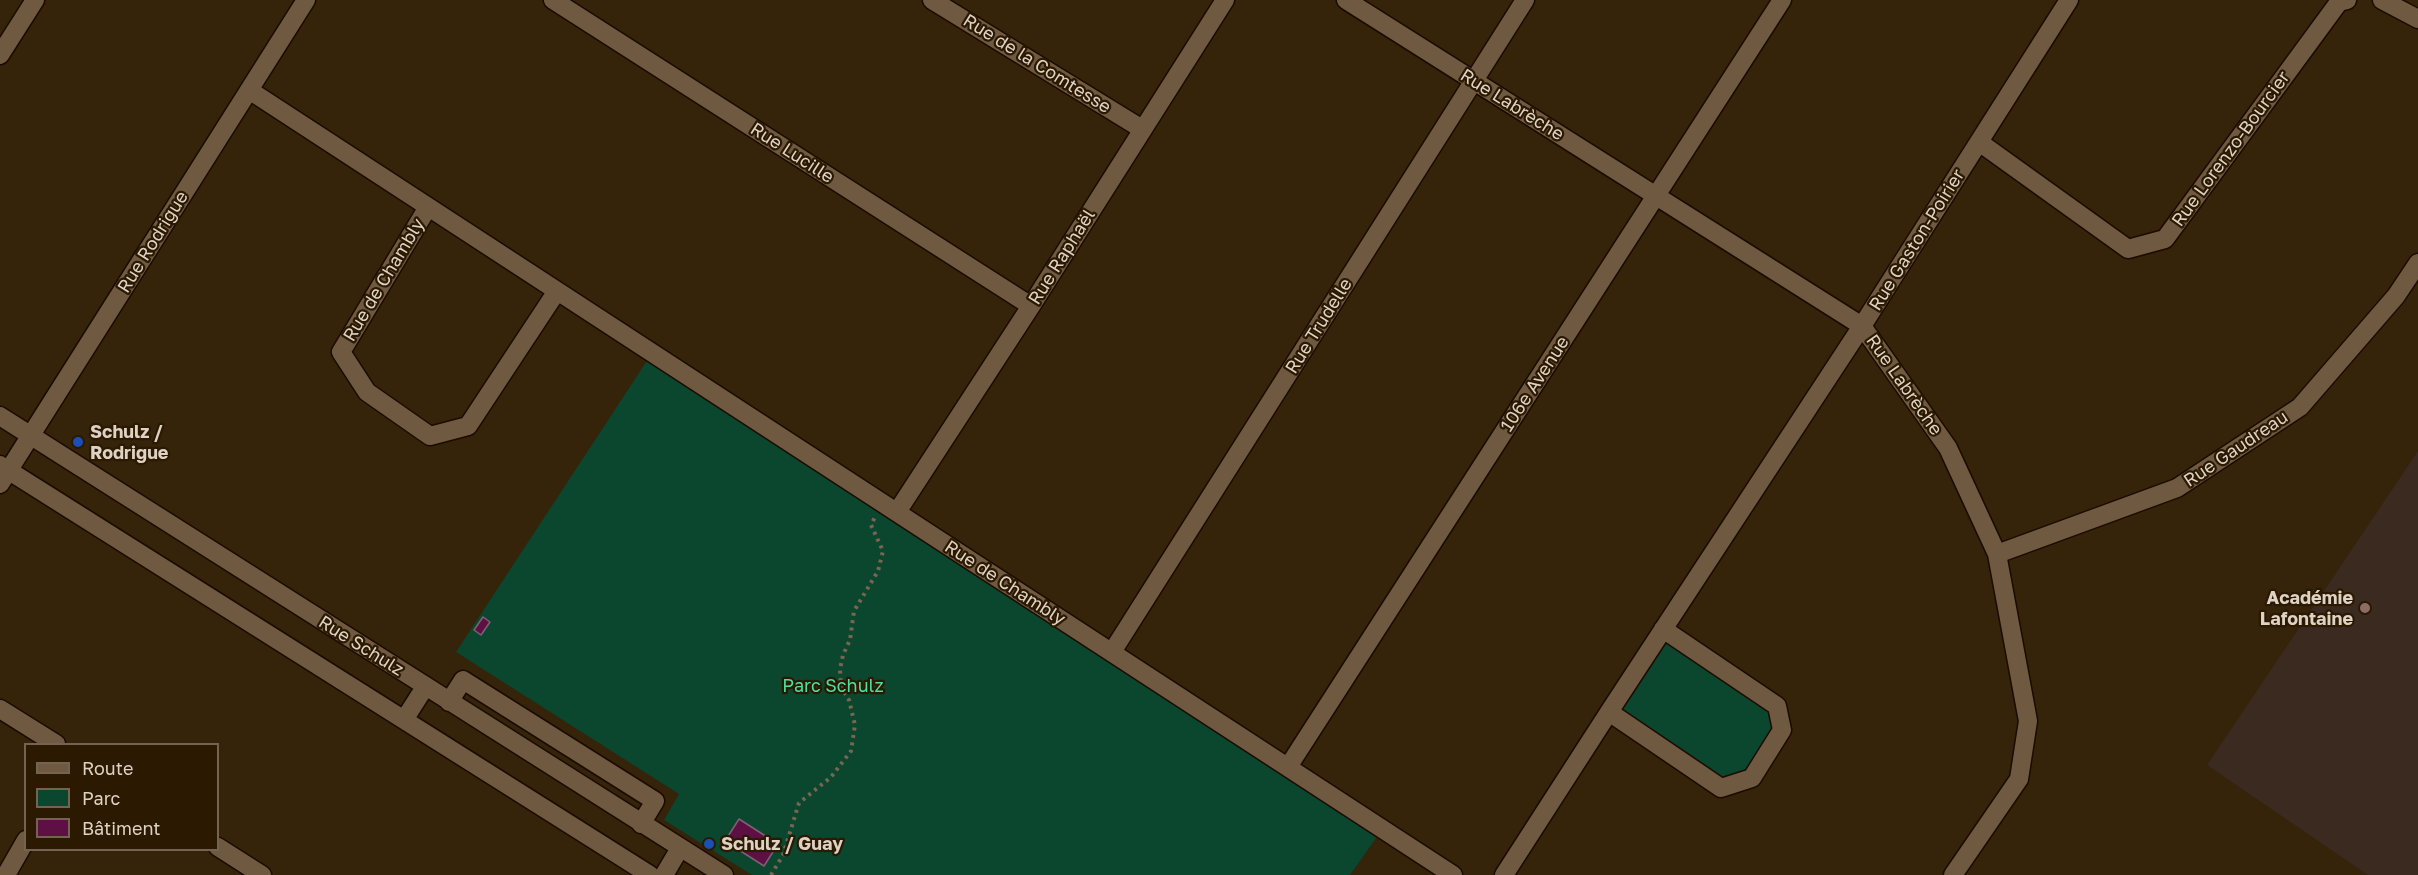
<!DOCTYPE html>
<meta charset="utf-8">
<style>
body{margin:0}
#map{position:relative;width:2418px;height:875px;overflow:hidden;background:#35230a;font-family:"Golos Text",sans-serif}
canvas{display:block}
.legend{position:absolute;left:24px;top:743px;width:195px;height:108px;box-sizing:border-box;background:#2b1902;border:2px solid #736350;margin:0;padding:8px 10px;list-style:none;font-size:18px;color:#ded2c4}
.legend li{display:flex;align-items:center;gap:12px;height:30px}
.legend b{width:30px;border:2px solid #736350}
</style>
<div id="map">
<canvas width="2418" height="875"></canvas>
<ul class="legend">
<li><b style="height:8px;background:#6f5940"></b>Route</li>
<li><b style="height:16px;background:#0b462f"></b>Parc</li>
<li><b style="height:16px;background:#5e1045"></b>Bâtiment</li>
</ul>
</div>
<script>
const c = document.querySelector('canvas').getContext('2d');
c.lineJoin = 'round';
function paint(path, color) {
  c.fillStyle = color;
  c.fill(path, 'evenodd');
}
function toPath(rows) {
  const path = new Path2D();
  for (const r of rows) {
    path.moveTo(r[0], r[1]);
    for (let i = 2; i < r.length; i += 2) path.lineTo(r[i], r[i + 1]);
  }
  return path;
}
function trace(path, color, width, dash) {
  c.strokeStyle = color;
  c.lineWidth = width;
  c.lineCap = dash ? 'butt' : 'round';
  c.setLineDash(dash || []);
  c.stroke(path);
}
function write(font, color, halo, rows, align = 'center') {
  c.font = font + ' "Golos Text",sans-serif';
  c.lineWidth = 4.5;
  c.setLineDash([]);
  c.textBaseline = 'middle';
  c.strokeStyle = halo;
  c.fillStyle = color;
  for (const [text, x, y, turn = 0] of rows) {
    c.save();
    c.translate(x, y);
    c.rotate((+turn || 0) * Math.PI / 180);
    c.textAlign = isNaN(turn) ? turn : align;
    if (halo) c.strokeText(text, 0, 0);
    c.fillText(text, 0, 0);
    c.restore();
  }
}
paint(toPath([
 [2418,451,2418,875,2368,875,2207,765]
]), '#3b2a20');
paint(toPath([
 [656,347,1386,824,1350,875,752,875,664,820,679,794,456,652],
 [1663,629,1777,706,1782,730,1752,778,1721,788,1609,712]
]), '#0b462f');
const building = toPath([
 [483,617,490,622,481,635,474,630,483,617],
 [739,819,778,844,764,866,725,841,739,819]
]);
paint(building, '#5e1045');
trace(building, '#806172', 1.5);
const minor = toPath([
 [553,0,1031,306],
 [932,0,1142,129],
 [1346,0,1862,326,1948,448,1997,554,2028,721,2019,779,1953,875],
 [2382,0,2418,19],
 [0,55,35,0],
 [249,90,1453,875],
 [1979,142,2128,249,2165,239,2339,2,2347,0],
 [428,207,341,352,367,392,430,436,468,426,557,291],
 [0,416,724,875],
 [0,465,650,875],
 [0,484,306,0],
 [897,512,1031,306,1225,0],
 [1997,554,2177,488,2300,407,2396,296,2418,263],
 [1112,652,1525,0],
 [449,702,463,680,655,801,641,824],
 [0,709,56,744],
 [1609,712,1721,788,1752,778,1782,730,1777,706,1663,629],
 [404,720,425,687],
 [1288,767,1782,0],
 [218,847,262,875],
 [6,875,26,840],
 [664,875,680,848],
 [1504,875,1609,712,1862,326,2069,0]
]);
trace(minor, '#1c0b00', 21);
trace(toPath([
 [771,875,783,855,799,803,831,777,851,751,855,725,849,700,841,687,840,669,843,655,850,640,854,611,878,571,883,551,871,525,875,517]
]), '#766652', 4, [3, 4.5]);
trace(minor, '#6f5940', 18);
for (const [x, y, r, color] of [
 [78,442,6,"#1a4fb4"],
 [2365,608,6,"#8d6e63"],
 [709,844,6,"#1a4fb4"]
]) {
  const dot = new Path2D();
  dot.arc(x, y, r, 0, 2 * Math.PI);
  c.fillStyle = color;
  c.fill(dot);
  trace(dot, '#2b1902', 2);
}
write('18px', '#ded2c4', '#2b1902', [
 ["Rue de la Comtesse",1037,64,32],
 ["Rue Labrèche",1512,105,32],
 ["Rue Lorenzo-Bourcier",2231,149,-54],
 ["Rue Lucille",792,153,33],
 ["Rue Gaston-Poirier",1917,240,-58],
 ["Rue Rodrigue",153,242,-58],
 ["Rue Raphaël",1062,257,-58],
 ["Rue de Chambly",384,280,-59],
 ["Rue Trudelle",1319,326,-58],
 ["106e Avenue",1535,384,-57],
 ["Rue Labrèche",1904,385,55],
 ["Rue Gaudreau",2236,449,-34],
 ["Rue de Chambly",1005,583,33],
 ["Rue Schulz",361,646,32]
]);
write('bold 18px', '#ded2c4', '#2b1902', [
 ["Schulz /",90,432],
 ["Rodrigue",90,453],
 ["Académie",2353,598,"right"],
 ["Lafontaine",2353,619,"right"],
 ["Schulz / Guay",721,844]
], 'left');
write('18px', '#4be0a3', '#2b1902', [
 ["Parc Schulz",833,686]
]);
</script>
